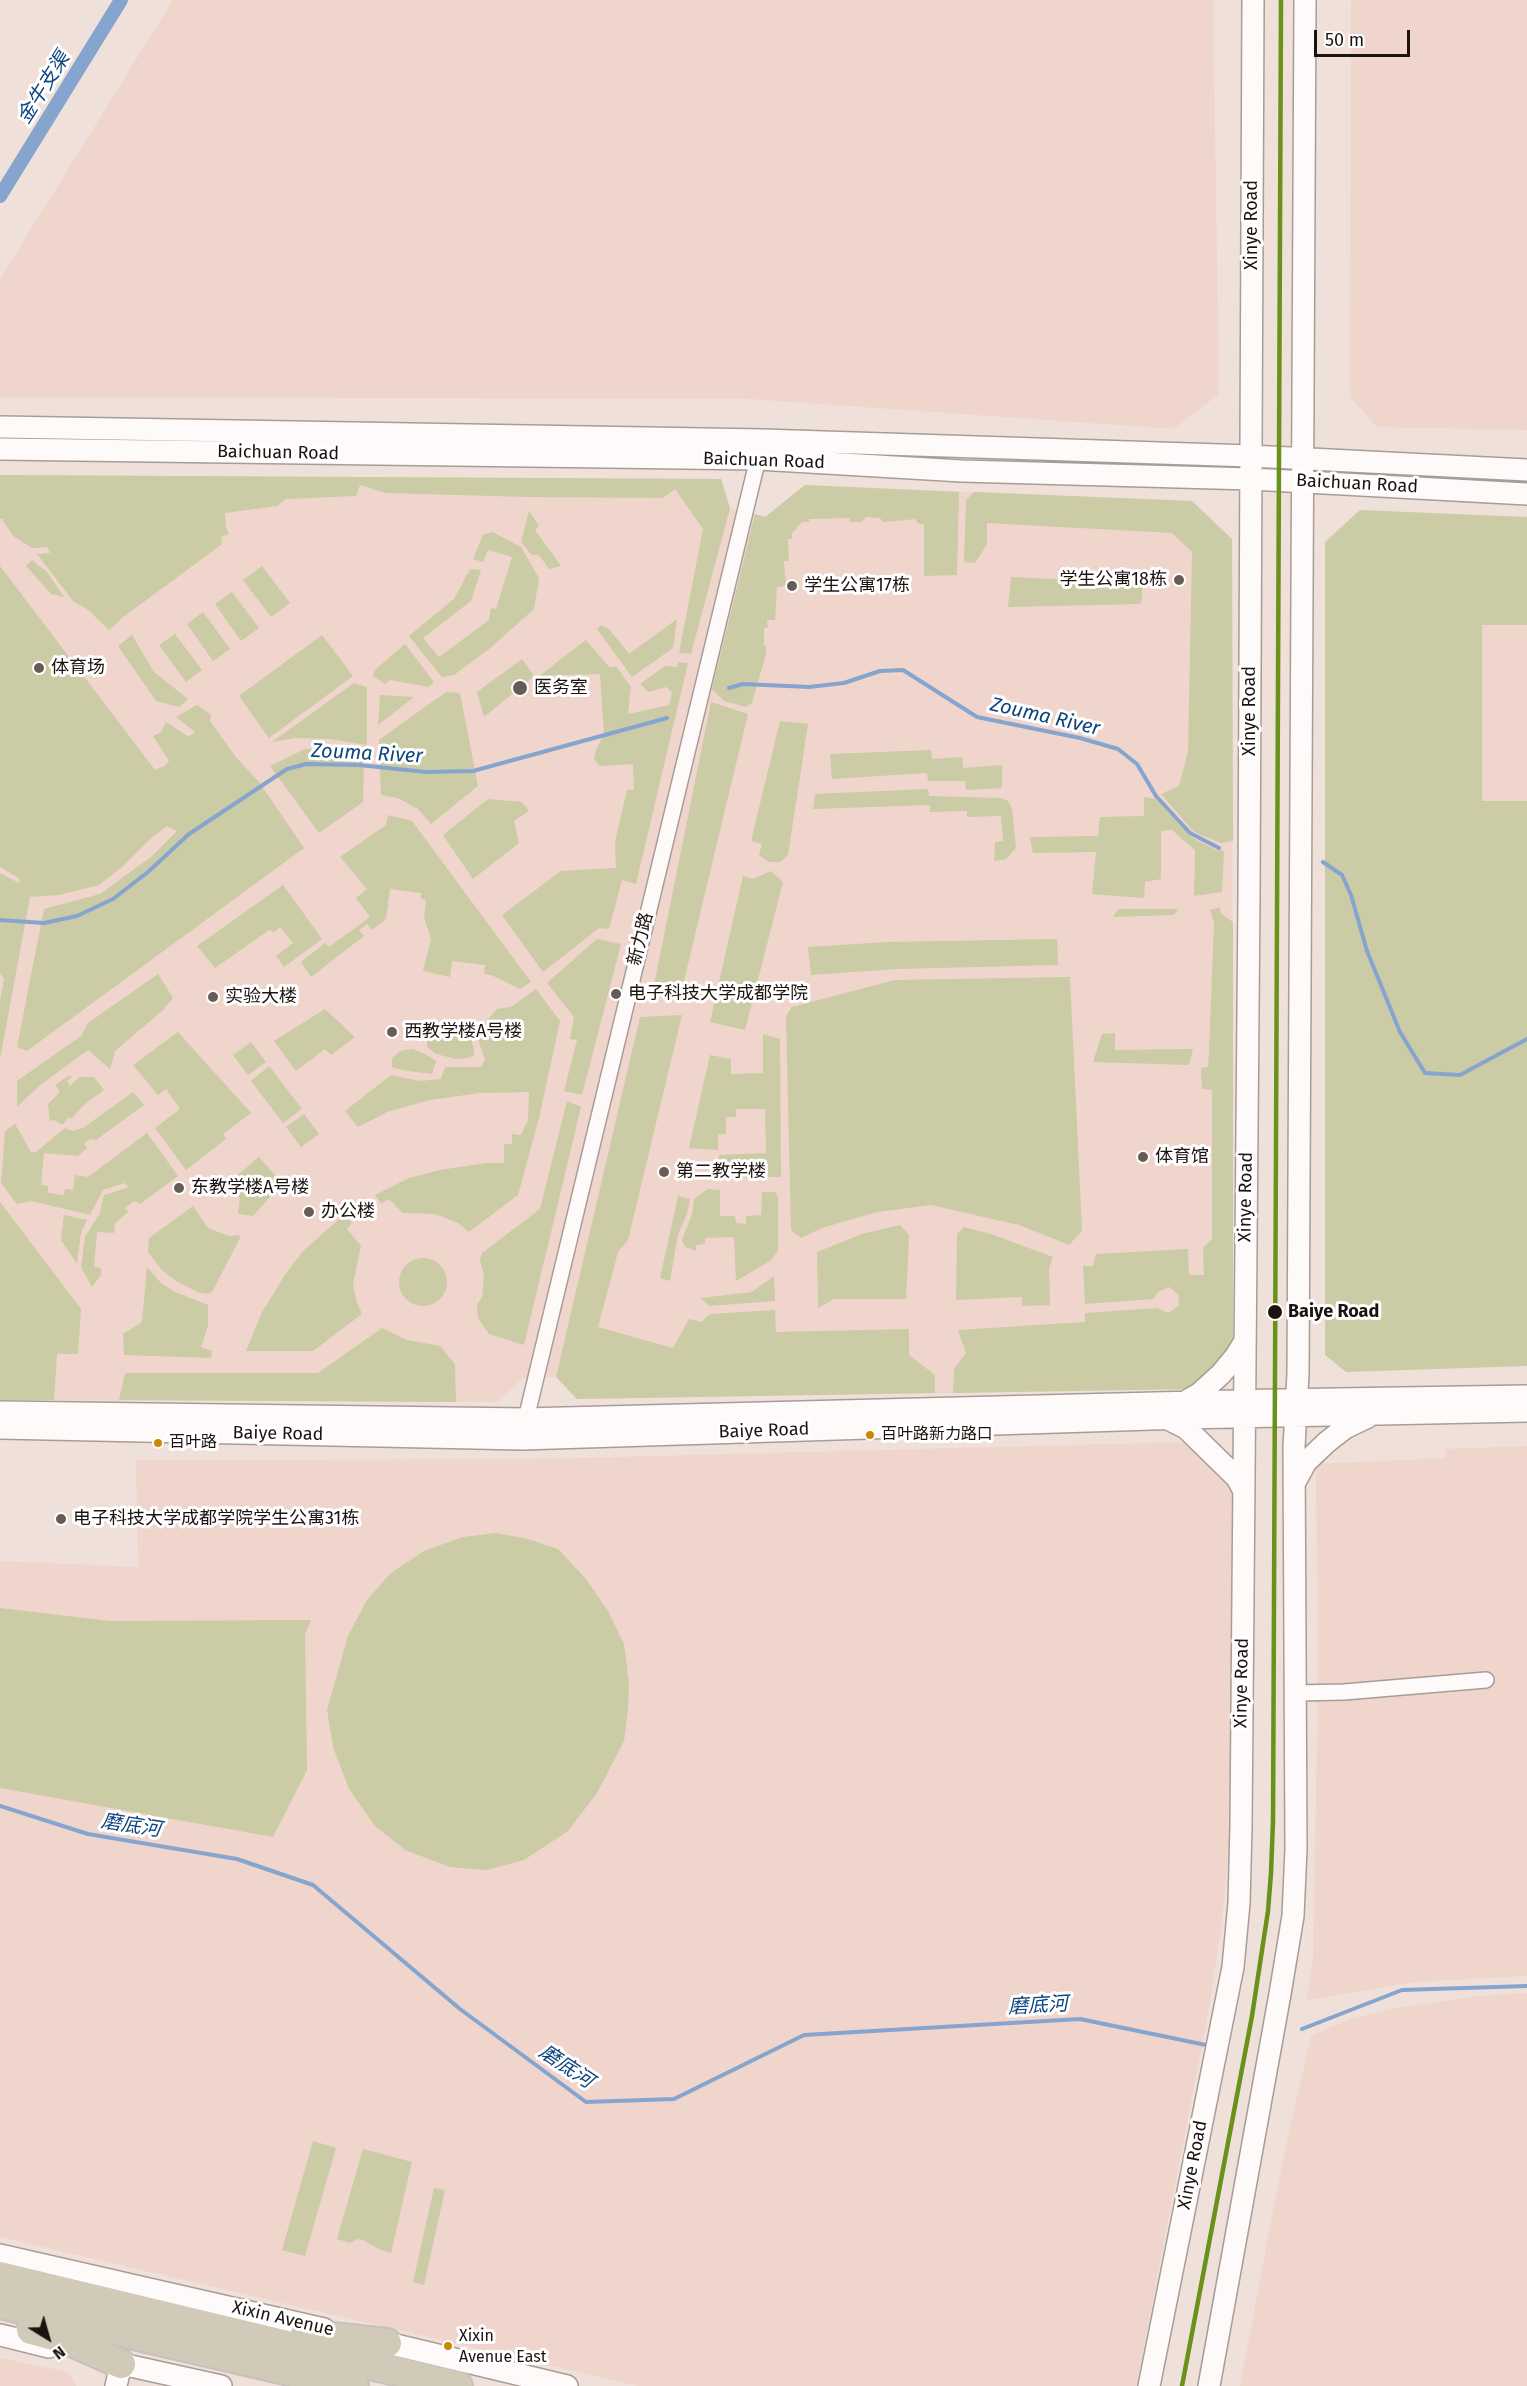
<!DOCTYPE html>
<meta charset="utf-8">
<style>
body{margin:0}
#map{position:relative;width:1527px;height:2386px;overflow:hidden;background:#efe0da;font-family:"Fira Sans",sans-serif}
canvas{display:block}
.north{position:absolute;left:18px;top:2308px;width:60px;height:60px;-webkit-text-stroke:4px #fff;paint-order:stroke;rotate:143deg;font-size:16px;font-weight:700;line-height:24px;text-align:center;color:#1c1310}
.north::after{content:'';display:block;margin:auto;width:21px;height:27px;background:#1c1310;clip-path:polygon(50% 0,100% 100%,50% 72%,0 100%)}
.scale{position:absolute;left:1314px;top:30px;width:96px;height:27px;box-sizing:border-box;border:3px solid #1c1310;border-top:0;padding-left:8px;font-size:18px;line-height:21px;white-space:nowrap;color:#1c1310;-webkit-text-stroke:4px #fff;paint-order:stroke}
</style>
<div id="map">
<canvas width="1527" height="2386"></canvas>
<div class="north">N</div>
<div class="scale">50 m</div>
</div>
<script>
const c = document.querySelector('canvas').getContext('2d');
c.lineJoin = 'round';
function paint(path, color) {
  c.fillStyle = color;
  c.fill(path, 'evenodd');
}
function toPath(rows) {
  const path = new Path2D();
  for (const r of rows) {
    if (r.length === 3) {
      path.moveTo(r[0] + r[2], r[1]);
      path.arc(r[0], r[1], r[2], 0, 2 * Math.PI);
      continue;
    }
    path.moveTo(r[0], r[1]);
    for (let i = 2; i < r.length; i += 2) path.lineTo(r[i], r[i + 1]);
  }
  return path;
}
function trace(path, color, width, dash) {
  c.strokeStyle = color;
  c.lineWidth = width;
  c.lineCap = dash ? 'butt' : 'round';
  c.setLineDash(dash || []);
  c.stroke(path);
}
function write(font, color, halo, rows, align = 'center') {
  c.font = font + ' "Fira Sans","Noto Sans SC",sans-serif';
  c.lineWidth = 6;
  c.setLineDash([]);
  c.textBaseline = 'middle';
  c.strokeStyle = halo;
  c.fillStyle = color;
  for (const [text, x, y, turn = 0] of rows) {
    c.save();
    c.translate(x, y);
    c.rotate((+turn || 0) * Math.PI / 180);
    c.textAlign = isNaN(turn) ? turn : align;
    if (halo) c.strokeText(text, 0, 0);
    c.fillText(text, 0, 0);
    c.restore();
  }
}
paint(toPath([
 [173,0,1213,0,1219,394,1173,429,750,399,0,397,0,279],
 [1351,0,1527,0,1527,430,1377,427,1350,397],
 [0,475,721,479,730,508,765,517,805,485,1192,501,1232,539,1233,1353,1194,1389,577,1399,556,1377,523,1378,497,1402,0,1400],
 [1482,625,1527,625,1527,801,1482,801],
 [1189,1442,1232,1486,1231,1825,1221,1930,1205,2030,1136,2386,638,2386,0,2237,0,1561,138,1567,136,1460,540,1459],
 [1527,1446,1527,1976,1415,1982,1307,2000,1313,1958,1318,1685,1316,1464,1446,1458,1445,1449],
 [1527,1993,1527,2386,1240,2386,1283,2159,1311,2036,1347,2020,1391,2009,1477,1996],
 [0,2358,68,2372,76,2386,0,2386]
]), '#efd5cc');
paint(toPath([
 [0,475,721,479,730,508,691,654,679,653,703,529,675,489,663,498,528,497,385,493,360,485,356,496,286,499,277,506,225,513,226,527,229,534,221,537,222,544,122,618,109,630,87,609,74,602,37,554,50,553,47,547,32,548,13,536,2,519,0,519],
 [805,485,959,492,957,575,924,576,924,525,917,523,916,519,883,522,880,518,866,517,862,522,849,522,850,518,809,519,809,522,802,522,792,533,792,539,788,539,789,561,784,561,786,586,777,587,775,620,767,620,768,627,764,628,764,646,766,646,766,654,752,703,746,707,724,701,712,689,755,514,765,517],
 [974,492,1192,501,1232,539,1233,841,1221,843,1194,832,1161,794,1179,786,1188,752,1192,552,1172,533,987,523,987,544,975,563,964,562,966,500],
 [1360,510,1527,517,1527,625,1482,625,1482,801,1527,801,1527,1366,1346,1372,1325,1355,1325,542],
 [529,511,539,526,535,530,561,566,549,569,539,555,532,555,521,542],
 [492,532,521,547,539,578,534,609,489,649,454,675,442,677,409,636,454,599,470,569,481,570,471,601,423,638,439,657,489,620,491,608,496,609,512,557,488,550,483,562,473,559,483,535],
 [32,560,47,572,64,597,51,594,26,566],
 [0,566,155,770,166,765,169,761,153,736,161,732,166,722,189,737,195,732,176,717,197,705,211,715,210,721,236,757,259,782,304,848,27,1051,17,1047,44,909,100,894,151,857,177,831,167,826,149,840,122,867,99,885,59,895,30,897,0,1059,0,1001,4,979,0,973,0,873,19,883,19,878,0,867],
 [262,566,290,603,271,617,243,580],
 [1011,577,1143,583,1141,604,1008,607],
 [232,592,259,628,241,641,215,604],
 [203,612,230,649,213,661,187,624],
 [677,619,673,648,632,677,597,629,601,625,609,629,629,654],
 [175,634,202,670,186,682,159,645],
 [132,635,154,672,188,699,179,707,156,701,118,646],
 [322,635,353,676,269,738,239,696],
 [586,640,610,668,616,666,631,687,628,714,669,705,672,692,666,687,649,692,640,684,665,666,677,667,678,662,688,663,636,884,622,880,609,929,599,928,543,972,502,915,561,871,616,868,615,842,627,790,634,790,633,764,600,766,594,759,596,750,604,734,600,674,539,676],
 [405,644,434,682,428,687,390,680,385,684,373,676,375,670],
 [522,659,533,674,532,678,484,717,477,692],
 [354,683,367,687,367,745,329,739,295,738,272,742],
 [446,692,460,693,478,786,431,824,418,809,398,798,381,795,379,740],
 [380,695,414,697,378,725],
 [711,702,748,714,682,989,667,989,654,985],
 [780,721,808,724,788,855,780,862,768,862,759,855,762,844,751,841],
 [305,749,364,753,363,802,319,833,270,766],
 [931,750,932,759,962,757,963,768,1002,765,1002,788,966,790,965,781,928,781,927,773,832,779,830,754],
 [928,789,929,796,1001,798,1008,801,1012,809,1016,848,1006,859,994,861,995,842,1003,841,1001,816,967,817,967,811,930,812,930,805,813,809,815,794],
 [1144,797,1156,799,1191,837,1216,850,1224,851,1222,892,1194,896,1195,850,1172,830,1161,831,1161,879,1145,882,1144,898,1092,894,1096,852,1033,853,1030,837,1098,836,1100,817,1144,816],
 [488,799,522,802,529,811,514,821,519,843,473,879,443,835],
 [388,815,412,821,531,982,520,989,491,975,484,974,485,965,452,961,450,977,423,971,431,939,424,917,426,900,421,899,421,893,390,889,386,919,372,930,367,924,359,930,364,936,311,977,301,962,325,943,329,947,370,917,356,898,367,889,340,857,386,825],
 [771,871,783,882,745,1030,710,1022,743,876,753,879],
 [283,885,322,939,284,967,276,956,293,943,280,927,274,932,269,930,215,968,197,946],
 [1220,907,1221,914,1233,922,1233,1353,1194,1389,953,1393,954,1369,966,1353,958,1330,1085,1322,1085,1313,1157,1308,1168,1313,1179,1306,1178,1294,1169,1287,1158,1292,1154,1299,1085,1304,1083,1266,1093,1266,1096,1254,1188,1249,1189,1275,1204,1275,1203,1248,1212,1239,1212,1090,1202,1089,1201,1068,1208,1067,1209,1052,1214,923,1210,910],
 [1118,909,1178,909,1174,915,1113,917],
 [597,939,621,944,582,1095,564,1091,577,1040,570,1039,574,1017,547,983],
 [1057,939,1058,965,898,969,811,975,808,947,888,942],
 [158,974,173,998,162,1011,115,1051,110,1069,88,1050,39,1086,17,1107,17,1081,81,1036,88,1023],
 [1070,977,1082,1231,1069,1245,1019,1225,931,1205,877,1212,822,1228,801,1238,791,1230,786,1016,792,1007,895,980],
 [536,989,560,1021,539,1118,518,1195,469,1232,458,1223,435,1214,403,1213,389,1199,381,1204,375,1195,409,1178,440,1170,486,1163,504,1163,504,1144,512,1144,512,1134,521,1135,528,1120,529,1092,480,1093,430,1100,387,1112,358,1127,345,1111,391,1075,420,1081,441,1079,445,1067,481,1067,485,1060,479,1042,481,1028,497,1009,511,1007],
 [325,1009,355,1037,331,1055,325,1049,296,1071,274,1041],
 [682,1015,628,1240,618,1252,598,1327,673,1348,689,1319,701,1322,710,1314,775,1310,776,1332,909,1329,909,1355,935,1375,935,1393,577,1399,556,1377,640,1017],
 [427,1028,436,1028,466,1035,471,1039,474,1049,474,1055,468,1058,456,1059,436,1054,427,1047],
 [178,1032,251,1113,223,1134,226,1139,186,1170,155,1128,180,1109,166,1089,158,1095,133,1065],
 [1115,1033,1115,1050,1193,1049,1189,1065,1093,1062,1102,1034],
 [763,1034,780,1039,781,1177,718,1176,719,1155,766,1153,765,1109,736,1109,736,1117,726,1117,726,1134,718,1134,718,1150,689,1148,710,1055,731,1059,731,1074,763,1073],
 [251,1042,266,1062,248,1075,233,1055],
 [412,1049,425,1054,436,1061,432,1074,401,1070,392,1067,392,1058,400,1051],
 [269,1066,302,1109,283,1123,251,1081],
 [70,1075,72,1077,67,1081,70,1086,80,1077,94,1077,104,1090,85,1104,71,1119,69,1117,62,1125,54,1120,50,1121,48,1104,60,1092,55,1085],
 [133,1092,144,1105,96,1140,90,1139,84,1144,87,1148,78,1156,44,1153,41,1185,48,1186,48,1193,64,1195,65,1189,73,1190,75,1175,88,1177,147,1133,178,1176,140,1204,134,1201,125,1208,128,1212,115,1223,114,1233,97,1232,94,1267,101,1268,101,1275,92,1287,81,1267,85,1237,100,1213,104,1195,129,1187,124,1183,103,1190,90,1215,31,1201,17,1204,1,1183,5,1131,15,1124,31,1152,36,1152,65,1128,73,1131,83,1128],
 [567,1101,581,1107,524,1345,489,1334,478,1318,477,1305,482,1297,484,1274,480,1261,482,1253,540,1209],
 [304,1114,319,1134,301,1147,286,1127],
 [259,1157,282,1183,253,1216,238,1214,240,1197,220,1190],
 [708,1189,720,1190,720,1216,735,1216,736,1223,746,1224,746,1216,761,1215,762,1192,775,1192,778,1197,778,1251,770,1261,736,1281,734,1237,705,1238,705,1244,696,1245,696,1251,685,1247,682,1240,692,1214,694,1199],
 [678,1196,690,1199,687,1214,678,1234,670,1281,660,1278],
 [0,1202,81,1309,78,1354,57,1354,54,1400,0,1400],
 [193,1206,208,1228,229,1236,239,1235,240,1238,212,1292,208,1294,199,1293,176,1281,162,1270,148,1252,149,1238],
 [345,1214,352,1223,347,1229,361,1246,353,1284,356,1300,362,1314,313,1351,246,1351,262,1312,285,1275,303,1251],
 [64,1215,87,1220,81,1233,77,1264,61,1240],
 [900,1225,909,1235,906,1299,834,1299,818,1308,817,1252,862,1234],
 [964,1227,994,1235,1053,1257,1049,1268,1050,1305,1022,1306,1022,1297,956,1300,957,1234],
 [423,1282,24],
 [147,1267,161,1283,175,1292,208,1305,208,1326,201,1347,212,1351,211,1358,124,1355,123,1334,142,1322],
 [774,1276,775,1301,709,1306,701,1298,752,1292],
 [382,1328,407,1340,440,1346,455,1364,456,1402,119,1400,125,1373,318,1373],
 [496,1533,528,1539,558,1549,586,1579,608,1611,624,1644,629,1683,628,1709,624,1741,597,1793,568,1831,524,1860,487,1870,450,1867,405,1850,375,1826,349,1789,333,1747,327,1710,348,1636,367,1600,391,1573,424,1551,463,1537],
 [0,1608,110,1621,311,1620,305,1634,307,1770,273,1837,0,1788],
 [313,2141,336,2148,305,2256,282,2250],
 [363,2149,412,2162,391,2253,379,2249,363,2240,357,2239,350,2243,337,2239],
 [434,2188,445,2190,424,2285,413,2282]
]), '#cbcba5');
trace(toPath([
 [729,688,743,684,809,687,844,683,880,671,903,670,977,717,1080,738,1118,749,1137,764,1156,796,1190,833,1219,848],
 [1323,862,1342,875,1351,895,1367,951,1400,1032,1425,1073,1460,1075,1527,1039],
 [0,920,44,923,77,916,113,899,148,872,189,834,287,769,306,764,359,765,426,772,473,771,667,718],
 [0,1806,88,1834,237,1859,313,1885,460,2009,586,2102,674,2099,804,2035,1080,2019,1206,2045],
 [1302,2029,1402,1990,1527,1986]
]), '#85a4ce', 4);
trace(toPath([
 [0,196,121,0]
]), '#85a4ce', 14);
const street = toPath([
 [524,1427,760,450],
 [1295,1693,1344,1692,1486,1680]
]);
const secondary = toPath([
 [0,427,763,440,1251,456,1527,470],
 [0,449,758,459,962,471,1251,479,1527,494],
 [1183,1403,1199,1394,1221,1374,1236,1356,1245,1341],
 [0,1412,525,1419,1274,1400,1527,1396],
 [1168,1419,1186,1428,1237,1478,1244,1491],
 [0,1428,522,1439,1183,1418,1527,1411],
 [1295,1482,1306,1462,1327,1442,1345,1428,1368,1417],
 [0,2255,324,2329],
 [0,2335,49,2347],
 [375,2340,567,2386],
 [108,2361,221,2386],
 [116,2386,121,2364],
 [1149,2386,1233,1967,1239,1903,1241,1826,1249,895,1253,0],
 [1209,2386,1280,1994,1293,1916,1296,1849,1294,1447,1298,1374,1305,0]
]);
const highway = toPath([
 [0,2276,458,2386],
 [0,2304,354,2386],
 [31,2330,65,2339,121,2364],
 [305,2334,387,2343]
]);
trace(street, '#a89c97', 18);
trace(secondary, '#a89c97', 24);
trace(highway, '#c8c0bd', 32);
trace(street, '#fdfaf9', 15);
trace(secondary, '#fdfaf9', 21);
trace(highway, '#d1cab8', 28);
trace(toPath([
 [1182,2386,1252,2016,1268,1911,1271,1873,1273,1821,1281,0]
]), '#6a911a', 4.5);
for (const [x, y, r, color] of [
 [1179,580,6,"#665b57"],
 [792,586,6,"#665b57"],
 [39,668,6,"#665b57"],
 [520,688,8,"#665b57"],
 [616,994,6,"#665b57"],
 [213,997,6,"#665b57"],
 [392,1032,6,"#665b57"],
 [1143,1157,6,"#665b57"],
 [664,1172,6,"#665b57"],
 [179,1188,6,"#665b57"],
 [309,1212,6,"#665b57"],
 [1275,1312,8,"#1c1310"],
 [870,1435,5,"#cb8903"],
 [158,1443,5,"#cb8903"],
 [61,1519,6,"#665b57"],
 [448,2346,5,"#cb8903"]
]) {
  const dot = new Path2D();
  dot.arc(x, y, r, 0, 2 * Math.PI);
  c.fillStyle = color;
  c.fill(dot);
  trace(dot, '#fff', 2);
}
write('16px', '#1c1310', '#fff', [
 ["百叶路新力路口",881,1435],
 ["百叶路",169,1443],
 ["Xixin",459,2337],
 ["Avenue East",459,2358]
], 'left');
write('18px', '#1c1310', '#fff', [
 ["Xinye Road",1252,225,-90],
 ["Baichuan Road",278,453,1],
 ["Baichuan Road",764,461,2],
 ["Baichuan Road",1357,484,3],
 ["Xinye Road",1250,711,-90],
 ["新力路",641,939,-76],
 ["Xinye Road",1246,1197,-89],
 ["Baiye Road",764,1431,-2],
 ["Baiye Road",278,1434,1],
 ["Xinye Road",1242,1683,-89],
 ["Xinye Road",1193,2165,-79],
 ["Xixin Avenue",283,2319,13]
]);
write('18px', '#1c1310', '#fff', [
 ["学生公寓18栋",1167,580,"right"],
 ["学生公寓17栋",804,586],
 ["体育场",51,668],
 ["医务室",534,688],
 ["电子科技大学成都学院",628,994],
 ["实验大楼",225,997],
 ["西教学楼A号楼",404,1032],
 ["体育馆",1155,1157],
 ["第二教学楼",676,1172],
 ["东教学楼A号楼",191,1188],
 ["办公楼",321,1212],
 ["电子科技大学成都学院学生公寓31栋",73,1519]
], 'left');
write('bold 18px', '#1c1310', '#fff', [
 ["Baiye Road",1288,1312]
], 'left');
write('italic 20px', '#0f4680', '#fff', [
 ["金牛支渠",44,88,-58],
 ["Zouma River",1045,717,13],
 ["Zouma River",367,754,3],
 ["磨底河",131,1826,9],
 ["磨底河",1038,2006,-3],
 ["磨底河",566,2067,34]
]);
</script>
